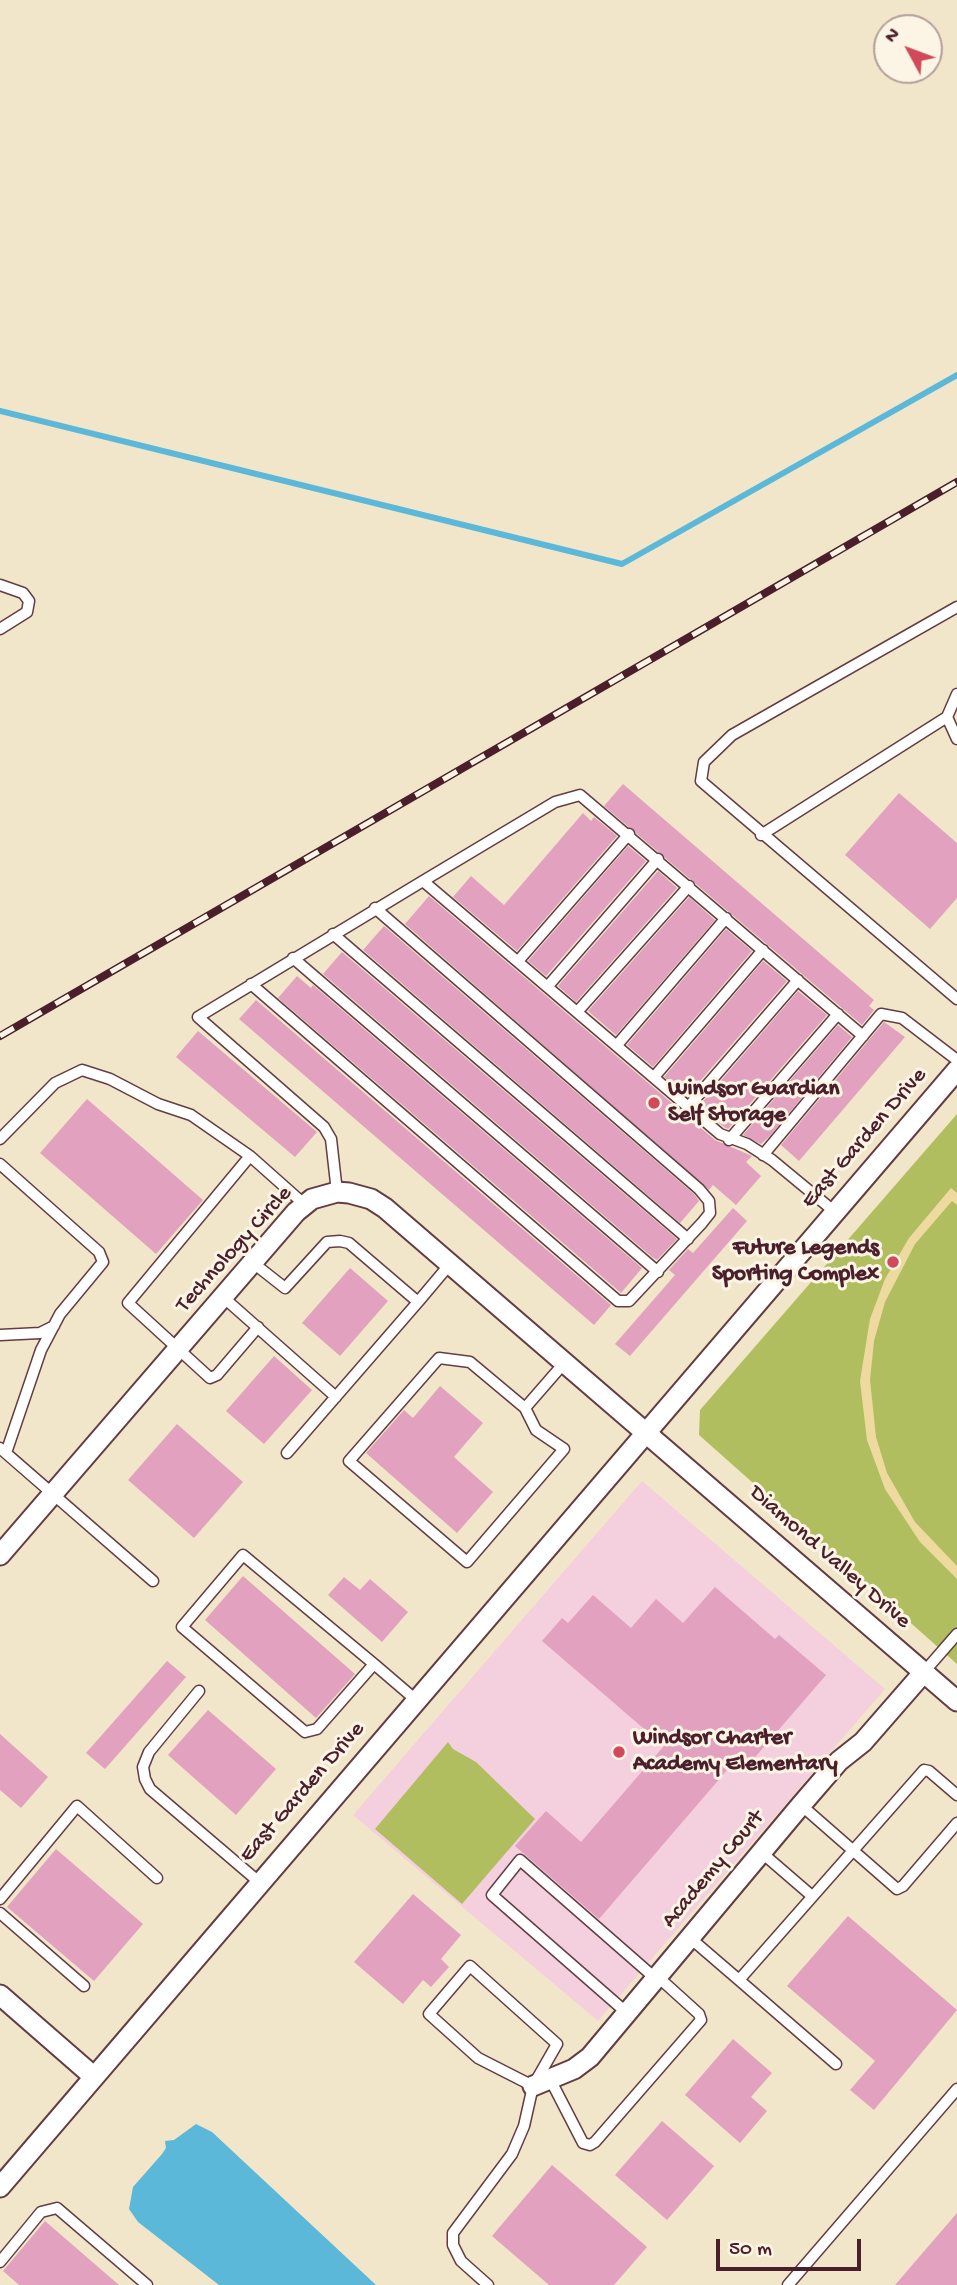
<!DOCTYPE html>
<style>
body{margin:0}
#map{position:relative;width:957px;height:2285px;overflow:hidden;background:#f2e6ca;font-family:"Gochi Hand",sans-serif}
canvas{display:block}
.north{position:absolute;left:873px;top:14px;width:70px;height:70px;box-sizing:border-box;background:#fcf5e5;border:2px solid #b59f9b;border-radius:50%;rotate:311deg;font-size:19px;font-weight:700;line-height:28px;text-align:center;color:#4a1f2b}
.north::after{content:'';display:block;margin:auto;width:24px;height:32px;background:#d1495b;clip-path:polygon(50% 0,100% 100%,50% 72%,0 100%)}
.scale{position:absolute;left:716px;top:2239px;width:145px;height:32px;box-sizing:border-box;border:4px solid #4a1f2b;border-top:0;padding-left:9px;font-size:21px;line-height:24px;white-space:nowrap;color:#4a1f2b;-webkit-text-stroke:5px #fcf5e5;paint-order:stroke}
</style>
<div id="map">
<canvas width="957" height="2285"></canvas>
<div class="north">N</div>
<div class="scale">50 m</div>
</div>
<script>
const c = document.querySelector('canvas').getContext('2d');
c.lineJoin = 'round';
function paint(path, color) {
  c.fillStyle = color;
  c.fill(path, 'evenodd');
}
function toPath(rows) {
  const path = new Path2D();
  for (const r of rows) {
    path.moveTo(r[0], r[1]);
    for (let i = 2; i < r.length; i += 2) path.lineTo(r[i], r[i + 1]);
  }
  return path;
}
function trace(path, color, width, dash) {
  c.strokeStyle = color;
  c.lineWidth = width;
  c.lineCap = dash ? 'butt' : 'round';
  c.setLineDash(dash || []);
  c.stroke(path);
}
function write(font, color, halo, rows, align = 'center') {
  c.font = font + ' "Gochi Hand",sans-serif';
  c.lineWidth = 6;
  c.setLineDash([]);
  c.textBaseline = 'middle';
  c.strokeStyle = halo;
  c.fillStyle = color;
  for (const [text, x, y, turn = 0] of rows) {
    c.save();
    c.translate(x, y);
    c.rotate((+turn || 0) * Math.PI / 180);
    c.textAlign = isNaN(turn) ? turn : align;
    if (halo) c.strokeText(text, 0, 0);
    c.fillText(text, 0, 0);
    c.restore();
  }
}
paint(toPath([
 [642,1481,885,1689,598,2021,353,1815]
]), '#f4cfdd');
paint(toPath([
 [957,1114,957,1664,699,1435,700,1410],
 [448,1742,453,1749,476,1762,535,1819,462,1904,375,1829]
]), '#b1be60');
paint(toPath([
 [951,1188,957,1193,957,1205,952,1201,915,1244,885,1302,874,1341,870,1380,876,1437,887,1473,915,1522,957,1566,957,1579,920,1542,885,1489,867,1440,860,1381,870,1319,885,1279,909,1238]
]), '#eeda9e');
paint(toPath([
 [196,2124,212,2132,376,2285,219,2285,138,2222,129,2209,133,2187,162,2154,166,2148,165,2141,174,2140]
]), '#5bb8d9');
trace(toPath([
 [0,411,622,564,957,375]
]), '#5bb8d9', 6);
paint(toPath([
 [623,784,874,1000,869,1006,874,1010,862,1025,604,806],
 [899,793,957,843,957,898,930,929,845,855],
 [583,813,591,821,594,817,617,836,517,951,453,897,471,876,504,905],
 [628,846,646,861,546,976,528,961],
 [658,871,677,888,576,1002,558,986],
 [429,896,715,1140,752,1156,746,1162,761,1176,736,1205,713,1185,709,1190,405,924],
 [689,897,715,920,616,1035,588,1011],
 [384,926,694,1194,699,1201,680,1223,363,950],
 [726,929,752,951,653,1067,627,1045],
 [342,952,677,1239,657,1260,652,1257,323,974],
 [763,961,787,981,687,1096,664,1077],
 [297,976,311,988,313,985,642,1268,621,1293,278,998],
 [798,991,827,1015,728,1129,724,1127,699,1106],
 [256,1000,611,1305,594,1325,239,1019],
 [884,1022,905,1037,799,1161,781,1145],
 [838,1025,852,1037,770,1136,761,1144,743,1135],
 [198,1031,317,1132,295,1157,176,1057],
 [87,1099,203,1200,156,1254,40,1153],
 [733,1208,747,1221,630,1356,615,1344,675,1275,669,1270,688,1249,693,1253],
 [350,1268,388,1301,340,1356,302,1323],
 [274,1356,312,1390,264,1444,226,1411],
 [440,1386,483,1423,454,1457,493,1492,457,1533,366,1453,404,1410,413,1418],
 [177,1424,243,1482,194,1538,128,1480],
 [243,1576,355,1674,316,1718,205,1620],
 [344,1577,360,1590,370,1579,408,1612,382,1642,328,1595],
 [715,1587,775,1639,779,1635,826,1675,744,1770,734,1762,599,1919,515,1846,546,1811,581,1842,664,1746,542,1641,562,1618,568,1623,593,1595,631,1628,656,1599,683,1623],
 [167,1661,186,1677,105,1769,86,1753],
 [208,1710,276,1769,236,1815,168,1755],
 [0,1734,48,1777,21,1808,0,1790],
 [56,1849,143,1924,94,1981,7,1907],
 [413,1894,461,1935,441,1959,449,1967,431,1987,423,1980,403,2004,354,1962],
 [848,1916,957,2010,874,2110,850,2090,875,2061,787,1986],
 [733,2039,772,2073,751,2097,767,2111,740,2143,685,2095],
 [662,2121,714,2166,667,2220,615,2175],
 [552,2165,647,2247,614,2285,549,2285,492,2236],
 [957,2213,957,2285,895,2285],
 [45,2221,119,2285,19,2285,3,2271]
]), '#e2a1bf');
const lane = toPath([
 [0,585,23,593,29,601,27,612,0,629],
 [957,607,732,735,704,762,701,781,957,999],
 [957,694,947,717,957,739],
 [761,835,947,717],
 [423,881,555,802,580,795,863,1036],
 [333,934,688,1239],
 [293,958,658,1272],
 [519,960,629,834],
 [251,984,618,1301,629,1301,702,1223,710,1213,709,1201,699,1189,375,908],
 [548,986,658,859],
 [578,1011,689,886],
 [617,1045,726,918],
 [654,1077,763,950],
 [689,1106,798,980],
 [0,1139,55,1083,82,1070,110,1079,158,1104,191,1115,250,1156],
 [729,1140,838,1014],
 [763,1155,881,1014,902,1018,957,1060],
 [0,1164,99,1252,103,1262,60,1314,41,1350,6,1453],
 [337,1192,331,1139,324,1127,198,1017,423,881,720,1134,747,1144,772,1160,835,1212],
 [252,1262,285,1288,327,1242,340,1241,349,1243,418,1302,450,1264],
 [223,1297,336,1397],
 [258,1327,217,1375,210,1378,128,1303,250,1156,304,1204],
 [0,1335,40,1333,54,1326],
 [525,1408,470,1362,439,1358,349,1461,467,1562,564,1449,536,1430,525,1408,565,1362],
 [0,1448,153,1581],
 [287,1453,418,1302],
 [374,1664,243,1555,182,1627,305,1732,317,1729,374,1664,416,1700],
 [924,1672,957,1634],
 [199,1691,149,1752,143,1767,145,1779,150,1789,259,1882],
 [801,1805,897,1889,903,1886,957,1823],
 [761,1852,812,1896],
 [0,1899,77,1806,157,1878],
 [0,1913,84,1986],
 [689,1937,739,1980,924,1770,929,1771,957,1795],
 [739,1980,836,2064],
 [627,2013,492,1895,520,1860,655,1978],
 [550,2079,583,2143,590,2145,595,2142,701,2020,699,2014,657,1976],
 [0,2262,41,2212,57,2208,147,2285],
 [488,2285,461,2261,453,2245,453,2233,512,2154,524,2126,533,2086,557,2044,470,1966,429,2014,478,2058,533,2086],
 [788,2285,957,2089]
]);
const street = toPath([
 [0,1555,296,1212,312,1199,337,1192,349,1193,371,1199,385,1208,957,1701],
 [0,1995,93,2076],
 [533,2086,574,2069,590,2057,801,1805,839,1761,863,1742,924,1672],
 [0,2187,957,1070]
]);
trace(lane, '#633d43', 13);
trace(street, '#633d43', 23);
trace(lane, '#fff', 10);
trace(street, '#fff', 19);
const rail = toPath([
 [0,1036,957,482]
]);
trace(rail, '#4a1f2b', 8);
trace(rail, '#fcf5e5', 5, [16]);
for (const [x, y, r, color] of [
 [654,1103,7,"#d1495b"],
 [893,1262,7,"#d1495b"],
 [619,1752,7,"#d1495b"]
]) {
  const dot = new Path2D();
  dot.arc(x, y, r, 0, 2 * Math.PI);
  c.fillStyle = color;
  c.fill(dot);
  trace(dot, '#fcf5e5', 2.5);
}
write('bold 23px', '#4a1f2b', '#fcf5e5', [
 ["Windsor Guardian",668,1090],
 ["Self Storage",668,1116],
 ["Future Legends",879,1249,"right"],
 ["Sporting Complex",879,1275,"right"],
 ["Windsor Charter",633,1739],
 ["Academy Elementary",633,1765]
], 'left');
write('23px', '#4a1f2b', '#fcf5e5', [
 ["East Garden Drive",865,1139,-49],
 ["Technology Circle",235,1250,-48],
 ["Diamond Valley Drive",829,1558,41],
 ["East Garden Drive",303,1793,-49],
 ["Academy Court",714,1870,-50]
]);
</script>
